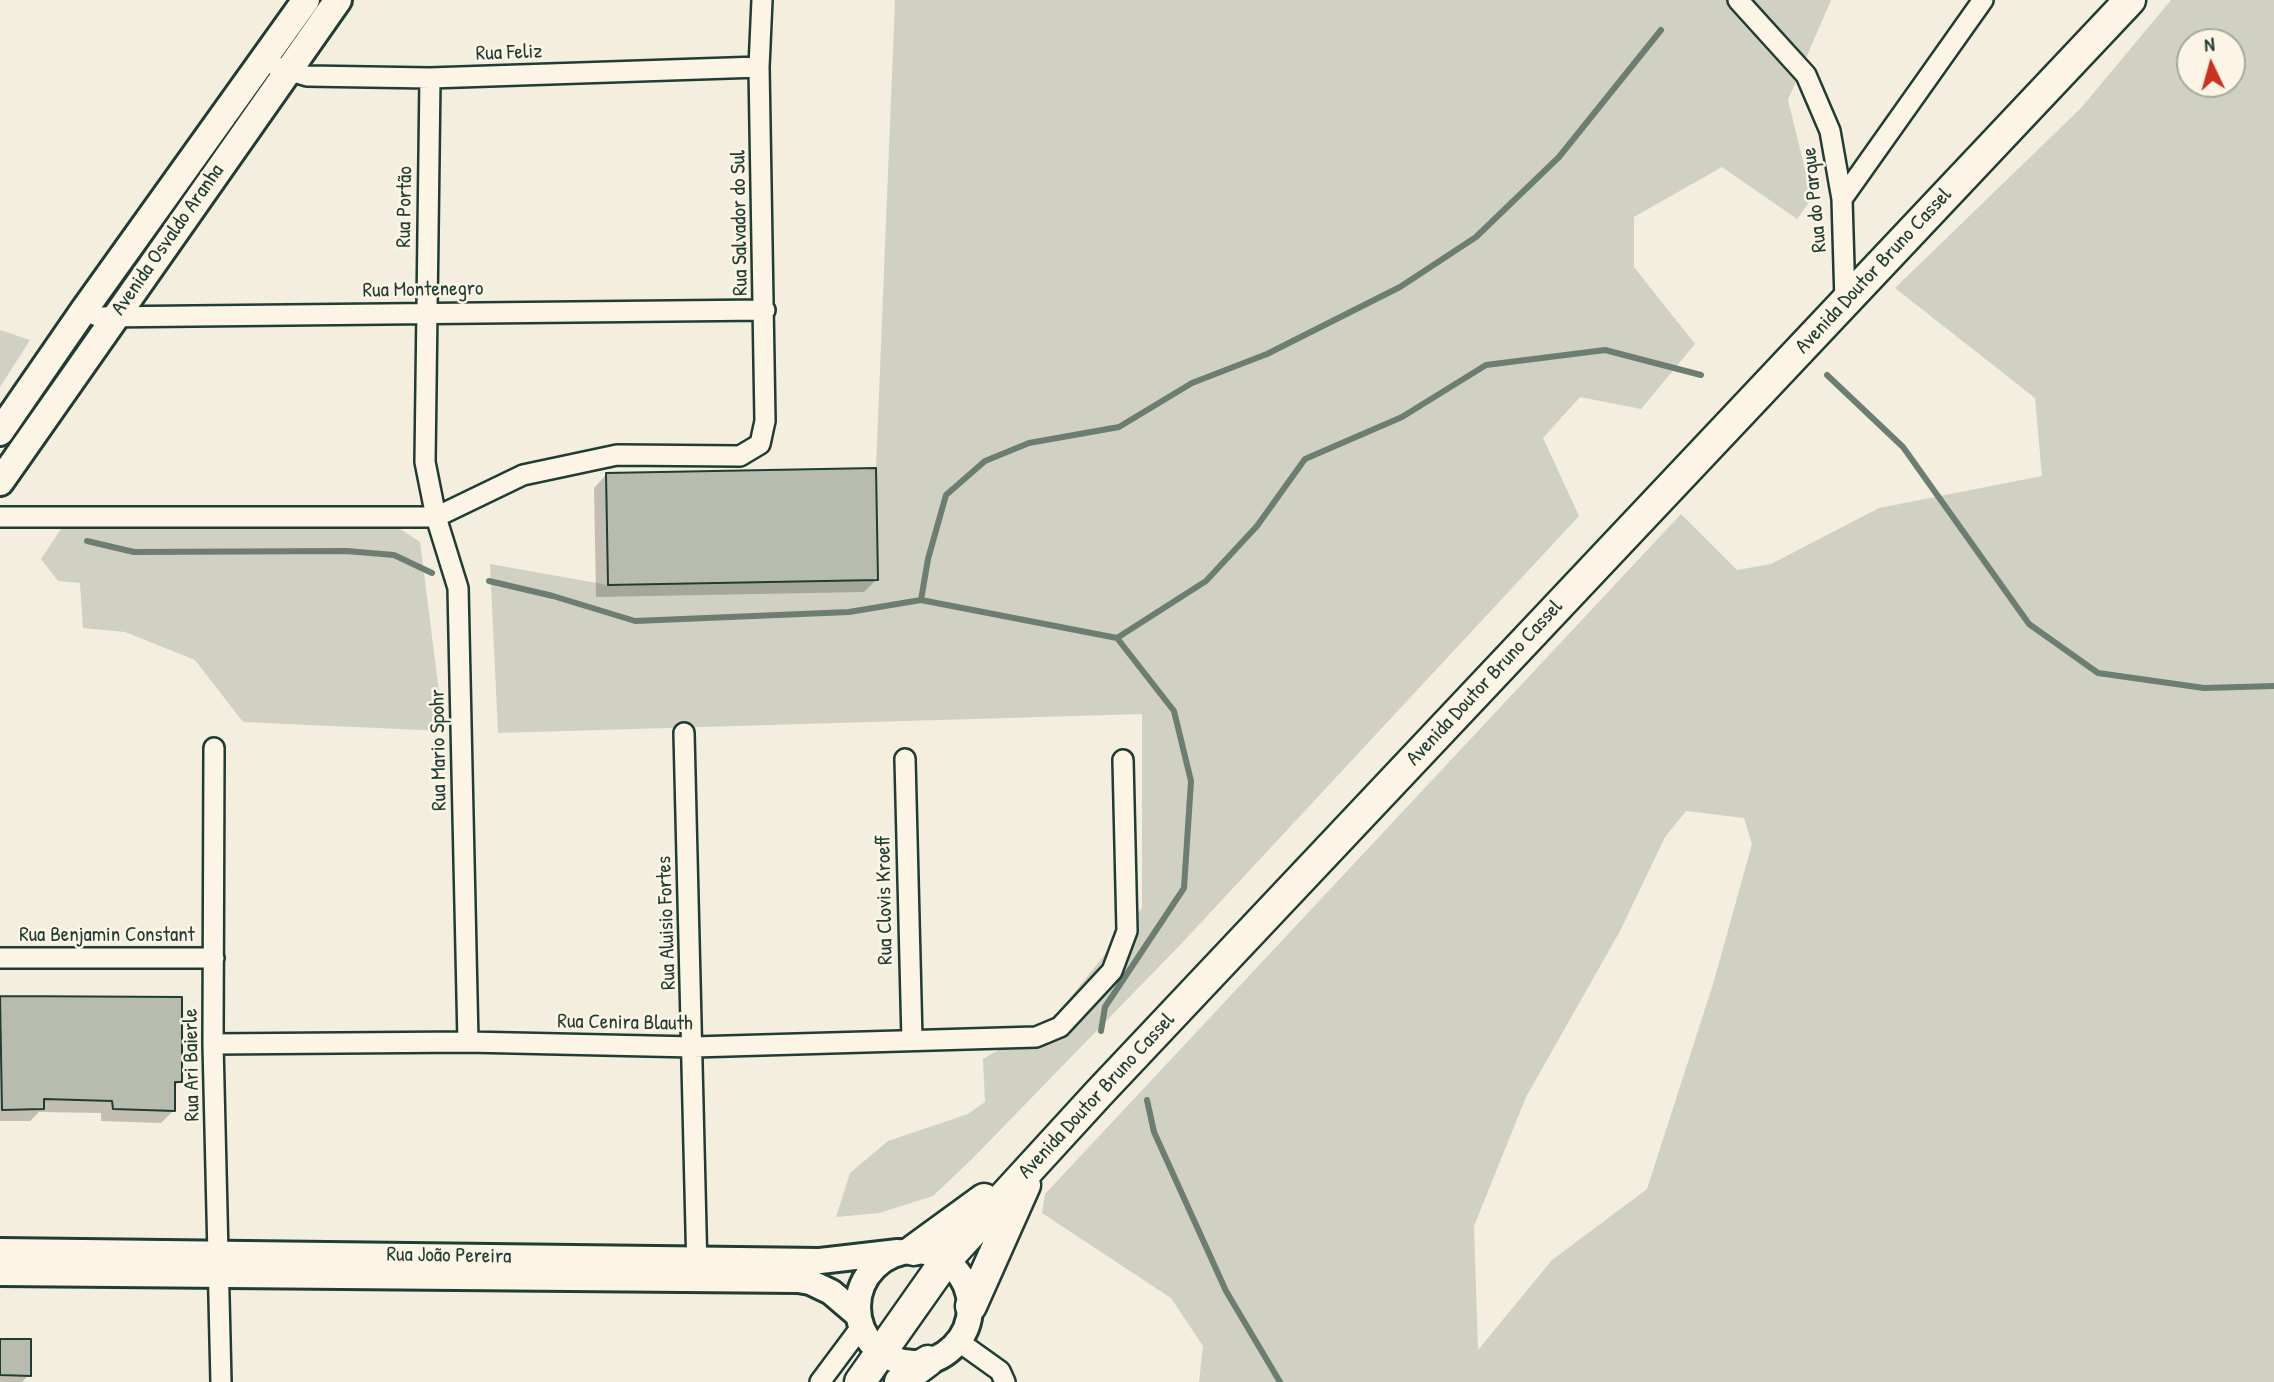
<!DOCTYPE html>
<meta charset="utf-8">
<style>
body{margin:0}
#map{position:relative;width:2274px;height:1382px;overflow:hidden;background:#f3eede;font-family:"Patrick Hand",sans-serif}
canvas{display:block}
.north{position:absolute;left:2176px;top:28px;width:70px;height:70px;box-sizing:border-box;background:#fcf5e5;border:2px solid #a4ab9e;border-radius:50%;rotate:355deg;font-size:19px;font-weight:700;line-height:28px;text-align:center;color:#1f3d34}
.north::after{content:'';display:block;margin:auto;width:24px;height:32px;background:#c8321e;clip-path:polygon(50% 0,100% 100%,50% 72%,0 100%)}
</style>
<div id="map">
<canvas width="2274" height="1382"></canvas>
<div class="north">N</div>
</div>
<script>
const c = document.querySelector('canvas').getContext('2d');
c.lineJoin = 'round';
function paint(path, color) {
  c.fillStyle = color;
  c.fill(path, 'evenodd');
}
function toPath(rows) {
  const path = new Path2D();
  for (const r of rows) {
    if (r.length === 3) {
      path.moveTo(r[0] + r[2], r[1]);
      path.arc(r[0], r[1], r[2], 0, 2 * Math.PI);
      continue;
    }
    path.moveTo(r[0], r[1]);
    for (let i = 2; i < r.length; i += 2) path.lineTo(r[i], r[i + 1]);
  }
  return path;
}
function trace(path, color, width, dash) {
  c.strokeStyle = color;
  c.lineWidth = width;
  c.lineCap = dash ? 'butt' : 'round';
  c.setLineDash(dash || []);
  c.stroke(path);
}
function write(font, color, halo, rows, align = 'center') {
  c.font = font + ' "Patrick Hand",sans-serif';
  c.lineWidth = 5;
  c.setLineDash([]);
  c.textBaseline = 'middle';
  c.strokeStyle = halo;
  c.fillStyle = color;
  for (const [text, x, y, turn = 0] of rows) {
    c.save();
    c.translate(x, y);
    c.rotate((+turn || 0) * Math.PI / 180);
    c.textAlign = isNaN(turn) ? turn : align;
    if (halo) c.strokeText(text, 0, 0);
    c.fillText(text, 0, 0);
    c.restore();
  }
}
paint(toPath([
 [895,0,1831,0,1788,100,1812,198,1797,219,1722,167,1634,217,1634,267,1695,344,1641,409,1580,397,1543,438,1579,516,1182,943,971,1160,933,1196,879,1213,836,1217,850,1173,888,1141,968,1114,985,1102,983,1059,1054,1018,1142,908,1142,714,498,733,490,564,608,585,878,580,876,468],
 [2171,0,2274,0,2274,1382,1199,1382,1203,1346,1171,1298,1042,1213,1045,1194,1681,514,1737,570,1771,564,1879,508,2042,476,2035,398,1895,288,2081,108],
 [2190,42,2232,42,2232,84,2190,84],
 [1686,811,1744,818,1752,844,1714,981,1647,1189,1552,1260,1478,1350,1474,1226,1526,1097,1620,931,1665,837],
 [0,330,30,340,0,387],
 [362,519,400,529,420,542,444,731,243,722,195,660,125,632,83,628,80,583,58,581,41,559,63,526]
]), '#d0d1c2');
paint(toPath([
 [606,475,877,579,864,592,596,597,594,488],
 [0,997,181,998,180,1081,173,1088,174,1110,161,1123,101,1121,101,1113,39,1112,30,1121,0,1121],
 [0,1341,29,1375,22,1382,0,1382]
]), '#0003');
trace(toPath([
 [1827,375,1903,447,2029,624,2098,673,2204,688,2274,686],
 [87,541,134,552,346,551,394,555,432,573],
 [489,581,553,596,635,621,849,612,921,600,1117,638,1174,711,1191,781,1184,888,1105,1007,1101,1031],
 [921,600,928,559,946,495,985,461,1029,443,1119,427,1192,383,1267,354,1400,287,1476,237,1559,157,1661,30],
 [1117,638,1206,581,1257,526,1305,459,1402,417,1486,365,1605,350,1701,375],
 [1147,1100,1154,1132,1226,1291,1280,1382]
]), '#6c7d72', 6);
const building = toPath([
 [876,468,878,580,608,585,606,473,876,468],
 [0,996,182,997,182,1082,175,1082,175,1111,113,1109,112,1101,44,1099,44,1109,2,1110,0,996],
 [0,1339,31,1339,31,1376,0,1375,0,1339]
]);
paint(building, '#b8bcae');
trace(building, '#1f3d34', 2);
const minor = toPath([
 [1738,0,1806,75,1830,131,1842,199,1845,301],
 [277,67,307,76,430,78,759,67],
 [430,78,425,462,436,517,458,588,468,1042],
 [1842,199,1983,0],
 [84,310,99,317,765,310],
 [0,517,436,517,523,475,617,455,740,456,760,444,765,421,759,67,762,0],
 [684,733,697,1271],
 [214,748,213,1044,221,1382],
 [905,759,912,1040],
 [0,958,214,958],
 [213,1044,468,1042,694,1047,1036,1037,1060,1027,1112,971,1127,931,1123,760],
 [958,1341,1000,1371,1005,1382],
 [820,1382,861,1327]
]);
const tertiary = toPath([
 [914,1307,56],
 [0,1251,820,1261,898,1252],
 [0,1273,798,1280,810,1282,831,1292,858,1315]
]);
const secondary = toPath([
 [0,432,84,310,306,0],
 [0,482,338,0]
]);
const primary = toPath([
 [914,1250,984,1199],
 [971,1306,1025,1185],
 [860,1382,946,1260,1099,1093,2130,0],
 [900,1382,928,1361]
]);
trace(minor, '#1f3d34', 24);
trace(tertiary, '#1f3d34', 30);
trace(secondary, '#1f3d34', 32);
trace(primary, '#1f3d34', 35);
trace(minor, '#fcf5e5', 19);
trace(tertiary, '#fcf5e5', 24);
trace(secondary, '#fcf5e5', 26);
trace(primary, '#fcf5e5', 30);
write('21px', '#1f3d34', '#fcf5e5', [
 ["Rua Feliz",509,53,-2],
 ["Rua do Parque",1815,200,-96],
 ["Rua Portão",405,207,-89],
 ["Rua Salvador do Sul",740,223,-91],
 ["Avenida Osvaldo Aranha",168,240,-55],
 ["Avenida Doutor Bruno Cassel",1874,271,-47],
 ["Rua Montenegro",423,290,-1],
 ["Avenida Doutor Bruno Cassel",1485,683,-47],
 ["Rua Mario Spohr",439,750,-91],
 ["Rua Clovis Kroeff",885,900,-91],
 ["Rua Aluisio Fortes",667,923,-92],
 ["Rua Benjamin Constant",107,935],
 ["Rua Cenira Blauth",625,1023,1],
 ["Rua Ari Baierle",192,1065,-91],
 ["Avenida Doutor Bruno Cassel",1097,1096,-47],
 ["Rua João Pereira",449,1256,1]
]);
</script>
